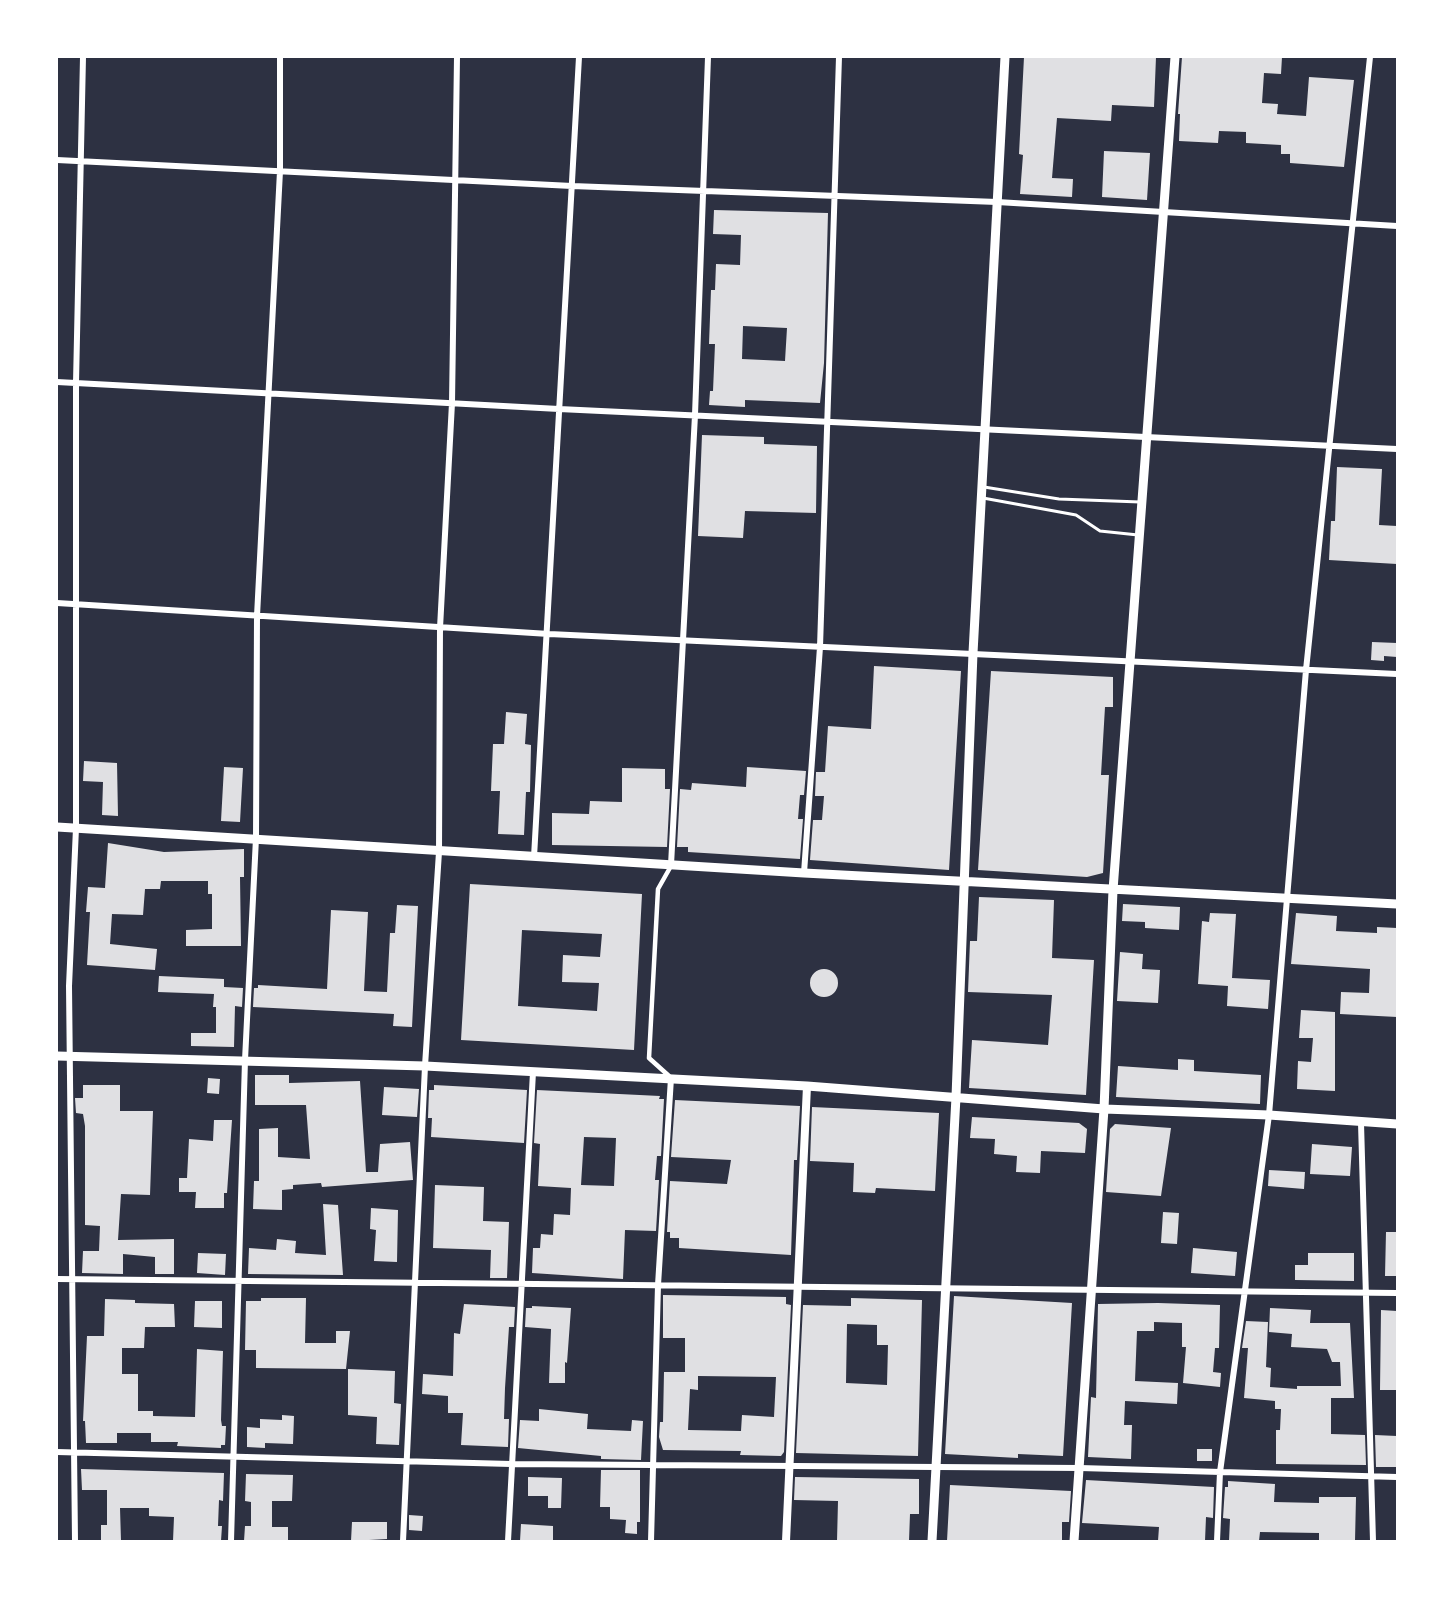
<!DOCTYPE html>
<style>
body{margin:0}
#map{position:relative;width:1454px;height:1598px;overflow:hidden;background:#2d3142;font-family:"Exo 2",sans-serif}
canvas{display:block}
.frame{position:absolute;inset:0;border:58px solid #fff;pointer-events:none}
</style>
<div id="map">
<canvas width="1454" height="1598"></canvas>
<div class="frame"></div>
</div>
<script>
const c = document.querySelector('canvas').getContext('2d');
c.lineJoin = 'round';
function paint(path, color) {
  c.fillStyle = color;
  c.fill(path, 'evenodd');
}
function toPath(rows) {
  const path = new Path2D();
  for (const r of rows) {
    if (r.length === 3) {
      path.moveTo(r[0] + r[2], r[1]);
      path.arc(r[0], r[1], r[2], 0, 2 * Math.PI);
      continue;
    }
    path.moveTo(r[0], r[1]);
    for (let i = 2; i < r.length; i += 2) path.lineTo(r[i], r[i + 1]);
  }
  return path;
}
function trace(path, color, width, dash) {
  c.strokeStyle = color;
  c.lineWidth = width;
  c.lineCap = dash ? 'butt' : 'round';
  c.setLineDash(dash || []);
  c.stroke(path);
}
paint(toPath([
 [1024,57,1156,57,1154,107,1112,105,1111,121,1057,118,1052,178,1073,179,1072,197,1020,194,1023,155,1019,154],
 [1182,57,1282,57,1281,74,1264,73,1262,103,1278,104,1277,114,1306,116,1309,77,1354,80,1344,167,1290,163,1290,154,1281,154,1281,145,1246,143,1246,132,1219,131,1218,143,1179,141,1180,114,1178,114],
 [1104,151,1150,153,1147,200,1102,197],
 [714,210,828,213,824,363,820,403,745,400,745,407,709,405,710,391,713,391,715,344,709,344,711,290,715,290,716,264,740,265,741,235,713,234],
 [743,326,787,328,785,361,742,359],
 [702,435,764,437,764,444,817,446,816,513,745,511,743,538,698,536],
 [1337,467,1382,469,1379,525,1397,526,1397,564,1329,560,1331,521,1335,521],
 [1372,642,1397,643,1397,657,1384,656,1384,661,1371,660],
 [874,666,961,671,949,870,810,860,813,820,822,820,824,796,815,796,816,772,825,772,828,726,871,729],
 [991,671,1113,677,1113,707,1105,707,1101,775,1109,775,1103,873,1087,877,978,870],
 [506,712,527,714,525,744,531,745,530,792,526,792,524,835,498,834,500,791,491,791,493,744,504,744],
 [84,761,117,763,118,816,102,815,103,782,83,781],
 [224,767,243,768,240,822,221,821],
 [747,767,806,771,804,795,800,795,798,819,803,819,800,859,688,852,688,847,677,847,680,789,691,790,692,783,746,787],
 [622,768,665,769,665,789,670,789,667,847,552,845,552,813,589,814,590,801,622,802],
 [108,843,164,852,244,849,244,877,240,877,241,946,186,946,186,930,212,929,212,894,208,894,208,881,161,881,160,889,145,889,143,915,112,914,110,944,157,949,155,970,87,965,90,912,86,912,88,887,105,888],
 [470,884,642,894,634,1050,461,1040],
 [522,930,602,934,600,957,563,955,562,982,599,983,597,1011,518,1006],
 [979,897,1054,900,1052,958,1094,960,1086,1095,969,1088,972,1040,1048,1045,1052,995,968,992,970,941,977,941],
 [1123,904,1180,907,1179,930,1145,928,1145,922,1122,921],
 [397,905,418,906,412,1027,393,1026,394,1014,253,1007,254,988,258,988,258,985,327,989,331,910,368,912,364,991,387,992,390,933,395,933],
 [1210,913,1236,914,1232,978,1270,980,1268,1009,1227,1006,1228,986,1198,984,1202,921,1209,922],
 [1296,913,1337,916,1336,931,1377,933,1377,927,1397,928,1397,1017,1340,1014,1341,992,1369,993,1370,969,1291,964],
 [1120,952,1143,954,1142,969,1160,970,1158,1003,1117,1001],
 [824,983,14],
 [159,976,224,979,224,987,243,988,242,1007,235,1006,234,1047,191,1046,191,1033,216,1033,216,1007,213,1007,214,994,158,992],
 [1301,1010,1335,1012,1335,1091,1297,1089,1298,1061,1311,1062,1313,1038,1299,1038],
 [1178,1059,1194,1060,1194,1071,1261,1075,1260,1104,1116,1097,1118,1066,1178,1070],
 [255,1075,289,1075,289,1083,360,1081,366,1172,378,1172,380,1144,410,1142,413,1180,322,1187,321,1183,293,1185,293,1189,282,1190,282,1210,253,1209,254,1181,259,1181,259,1129,278,1128,278,1157,310,1159,306,1105,255,1105],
 [208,1078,220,1079,219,1094,207,1093],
 [83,1085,120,1085,120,1111,153,1111,150,1195,121,1194,118,1240,174,1239,174,1274,155,1274,155,1257,123,1254,123,1274,82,1273,83,1251,99,1251,100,1226,85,1225,85,1126,83,1114,76,1113,75,1098,83,1098],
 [434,1085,527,1090,524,1143,431,1137,432,1118,428,1118,429,1090,434,1090],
 [384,1087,419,1089,417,1117,382,1115],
 [537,1090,660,1096,659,1099,664,1099,661,1156,657,1156,655,1180,659,1180,656,1231,625,1230,623,1279,532,1273,533,1248,540,1248,541,1234,553,1235,554,1214,570,1215,571,1188,538,1186,540,1144,534,1143],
 [584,1137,616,1138,614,1186,581,1185],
 [675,1100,800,1106,797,1160,794,1160,791,1255,679,1248,679,1238,670,1238,670,1232,667,1232,670,1181,727,1184,731,1160,671,1157],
 [812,1107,939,1113,935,1191,876,1188,875,1193,853,1192,854,1163,810,1161],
 [972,1117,1079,1123,1087,1129,1085,1153,1041,1151,1040,1173,1016,1172,1017,1156,994,1154,995,1139,970,1138],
 [214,1120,232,1120,227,1193,224,1193,224,1208,195,1208,196,1192,179,1192,179,1178,187,1178,189,1139,213,1141],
 [1115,1124,1171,1128,1161,1196,1106,1192,1110,1129],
 [1312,1144,1352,1147,1350,1176,1310,1174],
 [1269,1170,1305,1172,1304,1189,1268,1186],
 [435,1185,484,1187,483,1221,509,1222,507,1278,490,1278,491,1250,433,1248],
 [323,1204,338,1205,343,1275,248,1274,249,1248,276,1250,277,1239,296,1241,295,1253,326,1255],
 [371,1208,398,1210,397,1262,374,1261,376,1230,370,1229],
 [1163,1212,1179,1213,1177,1244,1161,1243],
 [1386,1232,1397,1232,1397,1276,1385,1276],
 [1193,1248,1237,1252,1235,1276,1191,1273],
 [198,1253,226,1254,225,1275,197,1273],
 [1308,1253,1354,1253,1354,1281,1295,1280,1295,1265,1308,1265],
 [663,1295,786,1297,786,1304,791,1305,784,1452,781,1456,740,1455,741,1451,663,1450,659,1437,660,1422,663,1422,664,1372,685,1372,685,1338,663,1338],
 [698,1376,776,1377,774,1417,742,1415,741,1431,688,1430,690,1389,698,1390],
 [954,1296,1072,1303,1063,1456,1018,1454,1018,1458,945,1454],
 [261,1298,306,1298,305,1343,336,1343,336,1331,350,1331,346,1369,256,1368,256,1350,245,1350,246,1301,261,1301],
 [851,1298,922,1300,918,1456,796,1453,803,1305,851,1306],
 [847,1324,877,1325,877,1345,888,1345,887,1385,846,1383],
 [105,1299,135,1300,135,1303,174,1304,175,1327,145,1327,144,1348,122,1348,122,1374,138,1374,138,1411,153,1411,153,1416,195,1417,197,1349,223,1351,221,1420,222,1426,226,1426,225,1445,221,1445,221,1448,177,1446,178,1442,151,1442,151,1433,117,1433,117,1443,86,1443,85,1421,83,1421,87,1336,104,1336],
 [195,1301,222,1301,222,1328,194,1327],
 [1158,1303,1220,1305,1219,1348,1215,1348,1213,1372,1221,1373,1220,1387,1183,1383,1186,1347,1182,1347,1182,1323,1154,1322,1154,1331,1137,1331,1135,1381,1178,1383,1177,1404,1125,1401,1124,1425,1132,1425,1131,1459,1088,1457,1091,1397,1096,1398,1098,1304],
 [464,1304,515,1307,514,1327,509,1327,505,1388,504,1419,509,1419,508,1447,461,1445,463,1413,448,1413,448,1396,422,1394,423,1374,453,1376,454,1333,460,1334],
 [532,1306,571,1308,567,1363,565,1362,565,1383,549,1383,551,1329,525,1327,526,1308,532,1308],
 [1270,1308,1311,1310,1310,1323,1350,1323,1354,1398,1331,1398,1331,1434,1365,1435,1366,1465,1276,1464,1276,1430,1280,1430,1281,1409,1275,1409,1275,1401,1244,1398,1248,1348,1242,1348,1246,1321,1268,1322,1266,1367,1271,1368,1270,1387,1297,1389,1297,1386,1341,1386,1340,1362,1332,1362,1327,1349,1291,1347,1292,1334,1269,1332],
 [1381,1310,1397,1311,1397,1390,1380,1390],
 [348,1369,395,1371,394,1403,401,1404,399,1445,376,1444,377,1417,348,1415],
 [539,1409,588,1414,587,1429,631,1431,632,1420,643,1421,641,1460,601,1459,601,1456,518,1448,520,1420,539,1421],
 [282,1415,294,1416,293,1444,265,1443,265,1448,247,1447,247,1427,260,1428,260,1419,282,1420],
 [1375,1435,1397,1436,1397,1467,1376,1467],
 [1197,1449,1212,1449,1212,1461,1197,1461],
 [81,1469,224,1473,223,1501,219,1500,218,1526,222,1526,221,1541,173,1541,174,1517,149,1516,149,1508,120,1508,121,1541,101,1541,101,1525,107,1525,107,1490,82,1490],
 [601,1470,640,1470,640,1522,637,1522,637,1534,625,1533,626,1520,610,1519,610,1507,600,1507],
 [246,1474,293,1475,292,1501,272,1501,272,1527,288,1527,288,1541,244,1541,245,1526,251,1526,251,1502,245,1501],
 [528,1477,562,1478,561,1508,548,1508,548,1496,528,1496],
 [795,1477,919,1479,919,1514,910,1514,909,1541,837,1541,838,1501,794,1500],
 [1086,1480,1214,1487,1213,1518,1206,1517,1205,1541,1158,1541,1159,1527,1082,1523],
 [1228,1481,1275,1484,1274,1502,1319,1503,1319,1497,1356,1497,1355,1541,1319,1541,1319,1533,1260,1532,1259,1541,1229,1541,1230,1519,1223,1518,1225,1487,1228,1487],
 [950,1485,1071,1491,1069,1522,1062,1522,1062,1541,947,1541],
 [409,1515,423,1516,422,1531,409,1530],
 [352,1522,387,1522,387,1539,351,1541],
 [521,1524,553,1526,553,1541,520,1541]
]), '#e0e0e3');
trace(toPath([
 [984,487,1059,499,1140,502],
 [983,498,1076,515,1100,531,1138,535]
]), '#fff', 3);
trace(toPath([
 [669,1076,649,1058,658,889,671,866]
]), '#fff', 4.5);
trace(toPath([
 [57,160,572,186,997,202,1397,226],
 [57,382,559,409,1397,449],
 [57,603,549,634,1397,674],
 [534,857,579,57],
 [671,865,695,415,708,57],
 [804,873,820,647,839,57],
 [1361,1123,1373,1541],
 [57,1279,1397,1293],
 [57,1452,511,1464,1080,1468,1397,1477],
 [75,1541,69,986,76,828,76,383,83,57],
 [231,1541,245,1060,256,838,257,616,280,171,280,57],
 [403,1541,425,1066,439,852,440,628,452,403,457,57],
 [508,1541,533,1072],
 [651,1541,658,1285,671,1078],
 [1217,1541,1220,1472,1269,1115,1306,670,1370,57]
]), '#fff', 6);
trace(toPath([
 [786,1541,807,1086]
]), '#fff', 8);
trace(toPath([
 [57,827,804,873,1397,904],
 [57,1056,425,1066,807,1086,1104,1109,1269,1115,1397,1124],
 [932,1541,956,1097,973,653,1005,57],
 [1074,1541,1104,1109,1113,890,1175,57]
]), '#fff', 9);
</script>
